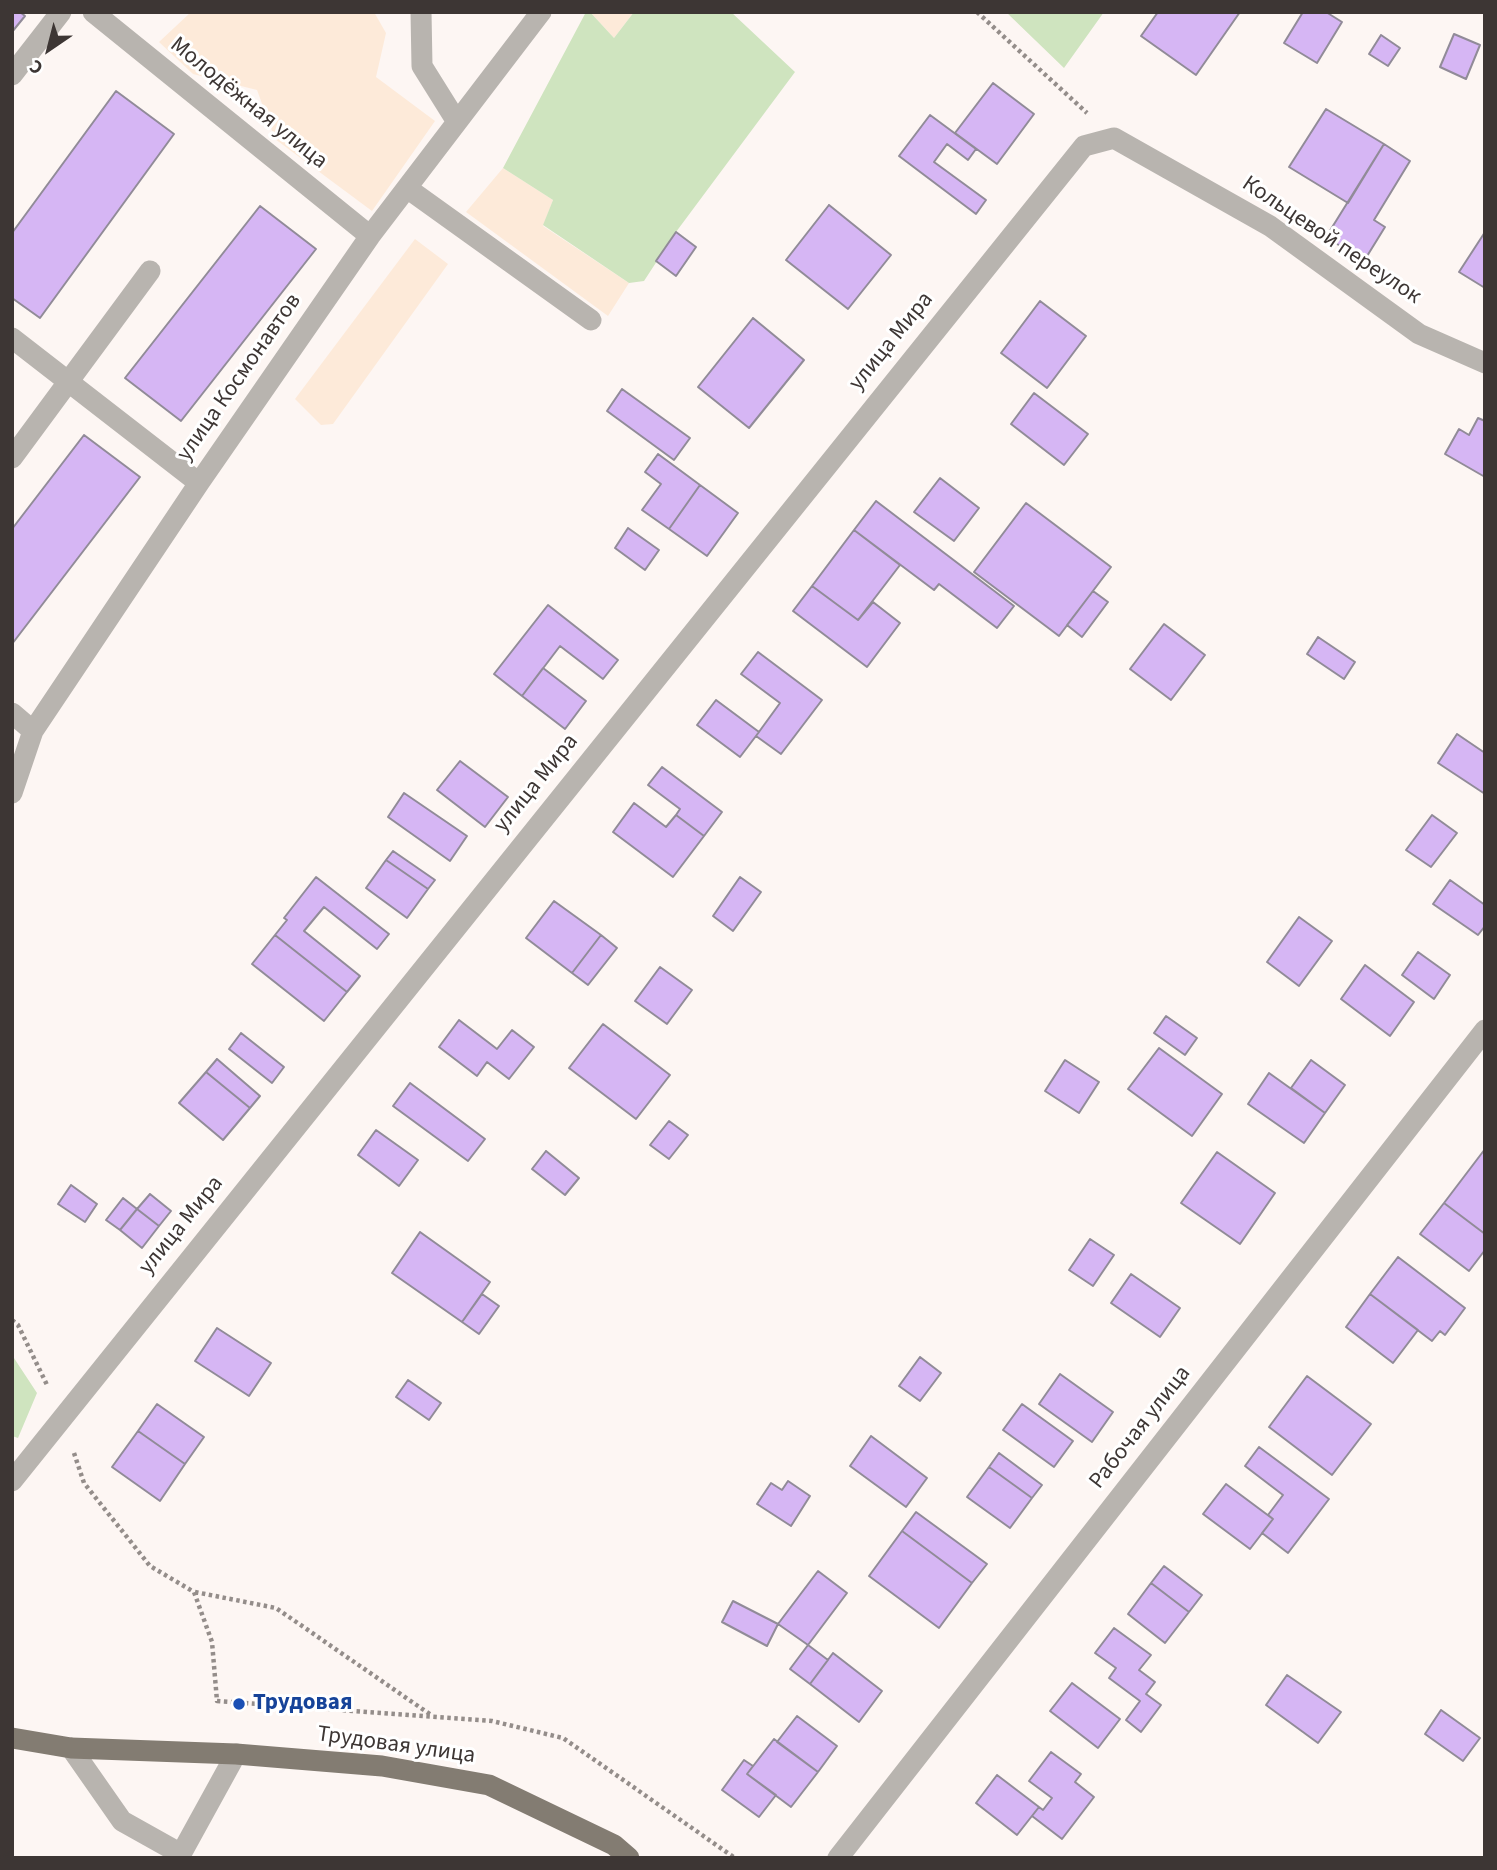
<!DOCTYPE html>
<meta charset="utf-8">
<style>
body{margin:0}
#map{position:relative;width:1497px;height:1870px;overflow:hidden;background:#fdf6f3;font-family:"Source Sans 3",sans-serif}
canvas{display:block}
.frame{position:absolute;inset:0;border:14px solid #3d3634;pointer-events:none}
.north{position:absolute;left:14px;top:14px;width:70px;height:70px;-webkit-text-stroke:5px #fff;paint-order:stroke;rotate:215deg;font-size:19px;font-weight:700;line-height:28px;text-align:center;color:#3d3634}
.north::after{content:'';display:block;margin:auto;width:24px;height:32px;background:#3d3634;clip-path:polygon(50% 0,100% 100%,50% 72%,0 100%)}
</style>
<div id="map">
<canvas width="1497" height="1870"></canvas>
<div class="frame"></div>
<div class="north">С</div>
</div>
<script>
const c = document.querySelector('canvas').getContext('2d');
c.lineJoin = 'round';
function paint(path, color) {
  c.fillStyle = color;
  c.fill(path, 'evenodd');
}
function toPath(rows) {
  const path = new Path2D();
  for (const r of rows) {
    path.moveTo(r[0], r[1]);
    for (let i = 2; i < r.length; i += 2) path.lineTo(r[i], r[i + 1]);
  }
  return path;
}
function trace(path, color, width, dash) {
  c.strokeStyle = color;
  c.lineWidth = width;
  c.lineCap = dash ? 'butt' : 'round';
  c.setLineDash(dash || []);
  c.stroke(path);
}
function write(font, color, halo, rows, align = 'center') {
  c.font = font + ' "Source Sans 3",sans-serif';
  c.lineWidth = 6;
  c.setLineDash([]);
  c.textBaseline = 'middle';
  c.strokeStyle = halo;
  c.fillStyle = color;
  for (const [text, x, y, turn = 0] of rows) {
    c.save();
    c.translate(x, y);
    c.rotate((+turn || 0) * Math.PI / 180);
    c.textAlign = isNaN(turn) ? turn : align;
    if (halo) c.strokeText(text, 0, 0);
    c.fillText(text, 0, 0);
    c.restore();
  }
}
paint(toPath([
 [191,12,374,12,386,33,376,77,435,121,372,211,275,139,257,90,193,74,159,42],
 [590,12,634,12,614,38],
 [503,168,553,200,543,226,629,283,608,316,466,212],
 [415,239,448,264,333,424,321,425,295,399]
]), '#fdead9');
paint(toPath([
 [586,12,590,12,614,38,634,12,731,12,795,72,676,232,644,281,629,283,543,225,553,200,503,168],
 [1006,12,1104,12,1064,68],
 [12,1355,37,1393,18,1438,12,1436]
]), '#cfe4bf');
const building = toPath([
 [12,12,20,12,25,16,12,32,12,12],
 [1158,12,1240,12,1196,75,1141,36,1158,12],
 [1303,12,1326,12,1342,22,1317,63,1284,43,1303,12],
 [1454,34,1480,45,1466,79,1440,67,1454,34],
 [1381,35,1400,48,1388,66,1369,54,1381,35],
 [993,83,1034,114,997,164,955,133,993,83],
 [116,91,174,134,40,318,12,298,12,233,116,91],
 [1326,109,1384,144,1348,203,1289,167,1326,109],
 [930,115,976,149,968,160,947,144,934,162,986,200,976,214,899,156,930,115],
 [1384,144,1410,161,1374,220,1385,227,1364,261,1326,237,1384,144],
 [829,205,891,255,848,309,786,260,829,205],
 [260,206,316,249,181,421,125,378,260,206],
 [676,232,696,247,676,276,656,261,676,232],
 [1485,232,1485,288,1459,272,1485,232],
 [1040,301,1086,336,1047,388,1001,353,1040,301],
 [753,318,804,360,749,428,698,387,753,318],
 [622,389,690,438,674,460,607,411,622,389],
 [1034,393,1088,434,1064,465,1011,424,1034,393],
 [1478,418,1485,421,1485,477,1445,454,1459,429,1469,435,1478,418],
 [84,435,140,477,12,644,12,529,84,435],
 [658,454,700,485,669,529,642,510,661,484,645,472,658,454],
 [940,478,979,508,954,541,914,512,940,478],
 [700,485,738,513,707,556,669,529,700,485],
 [876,501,1014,606,997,628,939,584,934,590,854,530,876,501],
 [1026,503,1111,567,1059,636,974,572,1026,503],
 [628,528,659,550,645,570,615,548,628,528],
 [854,530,900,565,858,620,812,586,854,530],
 [812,586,858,620,873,602,900,623,867,667,793,611,812,586],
 [1093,591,1108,602,1082,637,1067,625,1093,591],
 [548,605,618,660,603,679,560,646,522,696,494,674,548,605],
 [1164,624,1205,655,1171,700,1130,669,1164,624],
 [1318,637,1355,662,1344,679,1307,654,1318,637],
 [758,652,822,700,781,754,756,736,780,703,741,674,758,652],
 [543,668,586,701,565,729,522,696,543,668],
 [716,700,759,732,740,757,697,725,716,700],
 [1457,734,1485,753,1485,794,1438,763,1457,734],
 [460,761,508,797,485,827,437,790,460,761],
 [662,767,722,812,704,836,676,815,680,809,648,785,662,767],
 [404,793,467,836,450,861,388,817,404,793],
 [634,803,666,827,676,815,704,836,673,877,613,832,634,803],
 [1432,815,1457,833,1431,867,1406,850,1432,815],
 [393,851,435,880,428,889,386,860,393,851],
 [386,860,428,889,407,918,366,888,386,860],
 [316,877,389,934,377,949,324,907,304,931,360,976,347,992,275,935,287,920,284,918,316,877],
 [740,877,761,892,733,931,713,916,740,877],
 [1450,880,1485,905,1485,926,1478,935,1433,904,1450,880],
 [554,901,601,935,572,973,526,938,554,901],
 [1299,917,1332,941,1299,986,1267,962,1299,917],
 [275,935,347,992,324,1021,252,964,275,935],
 [601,935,617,948,588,985,572,973,601,935],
 [1418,952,1450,975,1434,999,1402,975,1418,952],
 [1365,965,1414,1002,1390,1036,1341,999,1365,965],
 [660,967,692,990,667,1024,635,1001,660,967],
 [1166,1016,1197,1038,1185,1055,1154,1033,1166,1016],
 [459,1020,497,1049,512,1030,534,1047,509,1079,487,1062,477,1076,439,1047,459,1020],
 [603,1024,670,1075,636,1119,569,1068,603,1024],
 [241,1033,284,1067,272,1083,229,1049,241,1033],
 [1159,1048,1222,1094,1192,1136,1128,1089,1159,1048],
 [217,1059,260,1096,250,1108,206,1072,217,1059],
 [1065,1060,1099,1082,1079,1113,1045,1091,1065,1060],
 [1311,1060,1345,1085,1325,1113,1291,1088,1311,1060],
 [206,1072,250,1108,223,1140,179,1103,206,1072],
 [1269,1073,1325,1113,1304,1143,1248,1104,1269,1073],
 [410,1083,485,1139,468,1161,393,1106,410,1083],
 [669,1121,688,1135,669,1159,650,1145,669,1121],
 [376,1130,418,1160,399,1186,358,1155,376,1130],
 [1485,1149,1485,1234,1444,1203,1485,1149],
 [546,1151,579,1178,565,1195,532,1169,546,1151],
 [1217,1152,1275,1193,1240,1244,1181,1203,1217,1152],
 [71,1185,97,1204,85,1222,58,1204,71,1185],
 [150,1194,171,1211,159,1226,137,1209,150,1194],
 [123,1198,137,1209,120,1230,106,1220,123,1198],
 [1444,1203,1485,1234,1485,1250,1469,1271,1420,1234,1444,1203],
 [137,1209,159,1226,142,1248,120,1230,137,1209],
 [420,1232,490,1282,462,1322,392,1273,420,1232],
 [1090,1239,1114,1255,1093,1286,1069,1270,1090,1239],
 [1398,1257,1465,1308,1445,1335,1440,1331,1432,1341,1370,1294,1398,1257],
 [1131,1274,1180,1308,1160,1337,1111,1303,1131,1274],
 [482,1294,499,1306,479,1334,462,1322,482,1294],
 [1370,1294,1418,1330,1393,1363,1346,1327,1370,1294],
 [217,1328,271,1363,249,1396,195,1361,217,1328],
 [920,1357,941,1373,920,1401,899,1386,920,1357],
 [1060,1374,1113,1412,1092,1442,1039,1404,1060,1374],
 [1307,1376,1371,1424,1332,1475,1269,1427,1307,1376],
 [408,1380,441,1403,429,1420,396,1397,408,1380],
 [157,1404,204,1437,185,1464,138,1431,157,1404],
 [1022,1404,1073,1441,1054,1467,1003,1430,1022,1404],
 [138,1431,185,1464,160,1501,112,1467,138,1431],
 [871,1436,927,1478,906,1507,850,1466,871,1436],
 [1259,1447,1329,1499,1288,1553,1262,1533,1273,1519,1268,1515,1283,1495,1245,1466,1259,1447],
 [999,1453,1042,1485,1032,1498,989,1467,999,1453],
 [989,1467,1032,1498,1010,1528,967,1497,989,1467],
 [788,1481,810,1496,791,1526,757,1504,771,1483,782,1490,788,1481],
 [1226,1484,1273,1519,1250,1549,1203,1514,1226,1484],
 [916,1512,987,1564,972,1583,902,1531,916,1512],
 [902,1531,972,1583,939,1628,869,1576,902,1531],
 [1164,1566,1202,1595,1189,1612,1151,1583,1164,1566],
 [818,1571,847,1593,808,1645,778,1624,818,1571],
 [1151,1583,1189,1612,1165,1643,1128,1614,1151,1583],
 [733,1601,778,1624,767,1646,722,1622,733,1601],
 [1114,1628,1151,1655,1139,1670,1155,1682,1146,1694,1161,1705,1141,1732,1126,1720,1140,1701,1109,1678,1116,1668,1095,1653,1114,1628],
 [808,1645,828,1660,810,1684,790,1669,808,1645],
 [833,1653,882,1691,859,1722,810,1684,833,1653],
 [1287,1675,1341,1712,1318,1743,1266,1705,1287,1675],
 [1072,1683,1120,1719,1098,1748,1050,1711,1072,1683],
 [1441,1710,1480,1738,1463,1761,1425,1734,1441,1710],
 [797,1716,837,1746,818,1772,777,1742,797,1716],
 [774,1739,818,1772,791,1807,747,1774,774,1739],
 [1051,1752,1081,1774,1075,1782,1094,1797,1062,1839,1032,1816,1039,1807,1043,1810,1052,1798,1029,1781,1051,1752],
 [744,1760,753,1766,747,1774,776,1795,759,1817,722,1790,744,1760],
 [997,1775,1039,1807,1017,1835,976,1803,997,1775]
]);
paint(building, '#d6b6f4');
trace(building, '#918b98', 2);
trace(toPath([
 [977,12,1087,113],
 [12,1320,18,1325,48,1387],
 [74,1453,84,1483,150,1566,194,1592,212,1642,217,1701,492,1721,563,1738,735,1858],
 [195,1592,276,1608,431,1715]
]), '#948d8a', 4.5, [3.5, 3.5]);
trace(toPath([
 [93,12,370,236],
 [421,12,422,66,457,122],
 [12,75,61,12],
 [407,188,591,320],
 [12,338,199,483],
 [12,458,150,271],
 [12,713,33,731],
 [12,793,33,731,199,483,370,236,541,12],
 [12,1481,1084,146,1114,138,1270,226,1419,334,1485,363],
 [71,1748,122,1821,181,1854,236,1754],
 [838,1858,1485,1030]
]), '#b8b4af', 21);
trace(toPath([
 [12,1738,71,1748,236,1754,382,1766,489,1785,614,1845,629,1858]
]), '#837c72', 21);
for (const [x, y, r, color] of [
 [239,1704,7,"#1a4fb4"]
]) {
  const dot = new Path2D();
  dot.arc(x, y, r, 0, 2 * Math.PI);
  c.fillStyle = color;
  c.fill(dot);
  trace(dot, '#fff', 2.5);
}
write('23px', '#3d3634', '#fff', [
 ["Молодёжная улица",248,104,39],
 ["Кольцевой переулок",1331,241,34],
 ["улица Мира",892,342,-51],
 ["улица Космонавтов",240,378,-55],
 ["улица Мира",537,784,-51],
 ["улица Мира",182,1226,-51],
 ["Рабочая улица",1141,1428,-52],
 ["Трудовая улица",396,1746,8]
]);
write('bold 23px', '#164399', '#fff', [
 ["Трудовая",253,1704]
], 'left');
</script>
